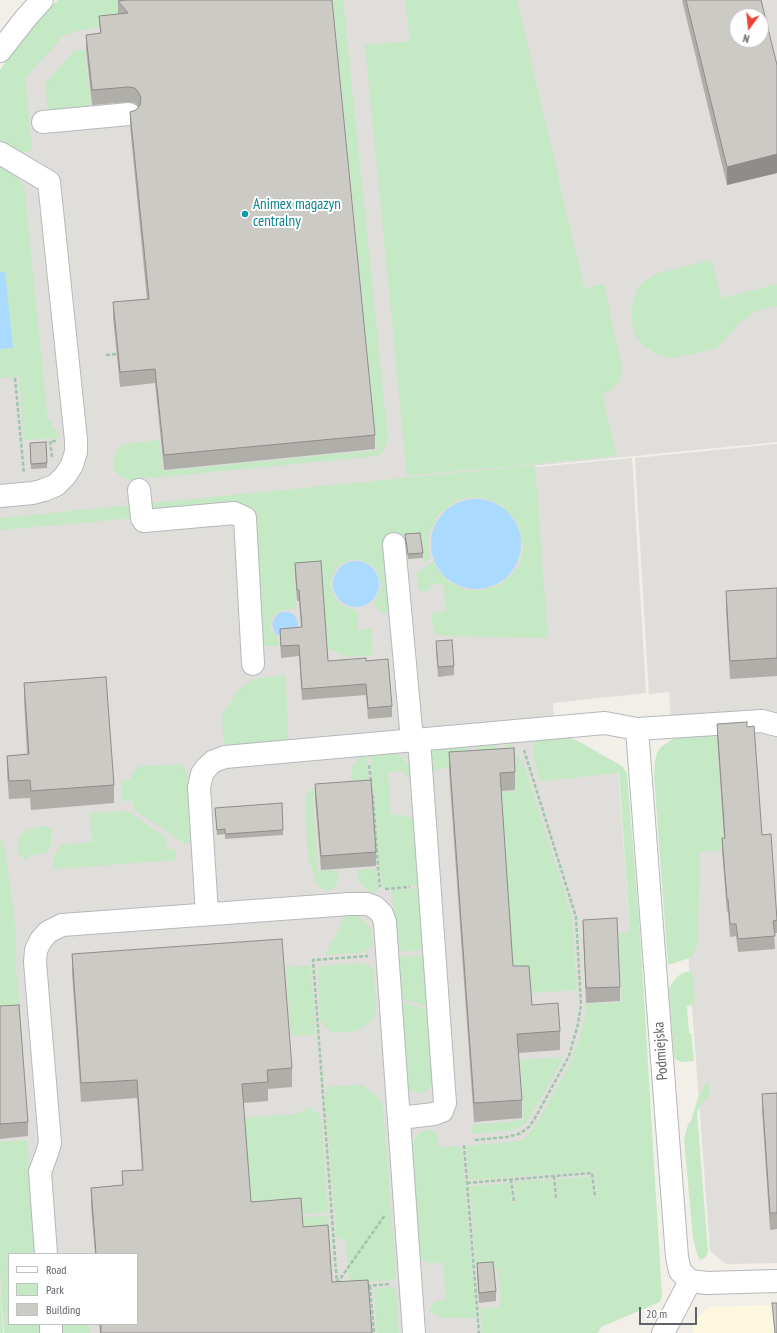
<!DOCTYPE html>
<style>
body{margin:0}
#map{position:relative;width:777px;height:1333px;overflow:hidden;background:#f1efe8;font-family:"PT Sans Narrow",sans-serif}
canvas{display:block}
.legend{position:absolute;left:8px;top:1253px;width:130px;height:72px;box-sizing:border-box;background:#fff;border:1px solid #bfc1c3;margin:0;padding:5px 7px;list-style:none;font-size:12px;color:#5f6368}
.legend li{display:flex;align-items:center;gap:8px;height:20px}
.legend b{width:20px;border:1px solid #bfc1c3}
.north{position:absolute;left:729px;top:8px;width:40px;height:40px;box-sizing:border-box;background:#fff;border:1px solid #bfc1c3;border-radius:50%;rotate:195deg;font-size:11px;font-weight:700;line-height:16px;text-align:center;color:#5f6368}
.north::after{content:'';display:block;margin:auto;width:14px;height:18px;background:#ea4335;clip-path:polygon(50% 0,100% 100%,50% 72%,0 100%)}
.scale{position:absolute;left:639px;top:1307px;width:58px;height:18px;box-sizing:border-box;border:2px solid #5f6368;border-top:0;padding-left:5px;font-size:12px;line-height:14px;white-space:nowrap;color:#5f6368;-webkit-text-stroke:3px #fff;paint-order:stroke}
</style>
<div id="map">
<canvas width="777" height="1333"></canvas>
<ul class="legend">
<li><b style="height:5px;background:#fff"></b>Road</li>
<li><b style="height:11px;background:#c5e8c5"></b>Park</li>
<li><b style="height:11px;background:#cccac5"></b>Building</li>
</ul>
<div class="north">N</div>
<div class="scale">20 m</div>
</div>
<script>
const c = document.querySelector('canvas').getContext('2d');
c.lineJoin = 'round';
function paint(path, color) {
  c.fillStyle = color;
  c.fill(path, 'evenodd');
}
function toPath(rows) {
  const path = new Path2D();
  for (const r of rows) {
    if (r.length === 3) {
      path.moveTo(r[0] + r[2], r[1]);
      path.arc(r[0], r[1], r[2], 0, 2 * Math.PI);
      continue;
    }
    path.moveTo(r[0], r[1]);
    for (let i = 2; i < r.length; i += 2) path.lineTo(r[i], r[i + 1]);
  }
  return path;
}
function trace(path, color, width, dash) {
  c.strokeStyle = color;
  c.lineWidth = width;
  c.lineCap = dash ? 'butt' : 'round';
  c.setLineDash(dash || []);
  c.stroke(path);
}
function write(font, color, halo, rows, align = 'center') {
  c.font = font + ' "PT Sans Narrow",sans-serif';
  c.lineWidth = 4;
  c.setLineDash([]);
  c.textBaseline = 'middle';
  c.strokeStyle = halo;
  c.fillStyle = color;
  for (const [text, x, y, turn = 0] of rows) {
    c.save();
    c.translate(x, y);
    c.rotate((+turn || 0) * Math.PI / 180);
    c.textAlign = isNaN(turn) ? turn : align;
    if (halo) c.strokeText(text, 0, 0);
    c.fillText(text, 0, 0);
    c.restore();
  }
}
paint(toPath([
 [777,1305,777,1333,693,1333,693,1322,709,1307]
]), '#fef7e0');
paint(toPath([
 [92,0,777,0,777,442,196,499,632,458,646,693,553,703,558,775,618,769,657,1301,588,1329,588,1333,4,1333,0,1284,0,99],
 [737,16,761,16,761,40,737,40],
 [9,1254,137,1254,137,1324,9,1324],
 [777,444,777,1263,726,1264,710,1251,669,692,649,694,635,458]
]), '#e0deda');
paint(toPath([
 [58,0,251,0,118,13,119,24,80,30,64,35,25,78,32,148,29,152,22,152,0,140,0,70,14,48,35,22],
 [333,0,343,0,388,439,387,443,381,454,377,456,131,480,122,478,114,469,113,463,116,451,120,447,125,444,159,440,163,471,377,450],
 [405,0,517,0,584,288,604,284,621,364,622,373,619,381,611,391,602,393,617,456,407,476,365,45,410,41],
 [75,50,85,50,91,110,49,111,48,108,45,84],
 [0,166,18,178,23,186,25,195,47,412,48,418,60,438,24,440,19,377,0,378],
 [711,260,721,298,777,284,777,306,757,311,742,321,716,349,673,358,660,356,643,345,635,334,632,324,632,305,637,289,646,280,655,274],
 [535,465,548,638,446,636,436,634,433,629,431,613,446,612,443,584,429,585,429,591,419,591,416,573,433,562,437,569,449,582,456,586,469,590,481,590,497,586,509,577,519,565,522,556,523,545,519,527,515,519,500,504,483,498,468,498,456,501,438,515,429,534,428,545,430,559,424,563,422,537,398,539,392,606,389,611,382,615,373,603,376,600,381,588,380,578,377,570,370,564,357,559,350,560,338,566,331,579,331,587,334,596,342,606,357,611,358,630,371,629,373,655,347,657,328,648,322,572,294,573,296,609,286,609,278,612,272,618,270,624,271,630,278,638,279,646,263,646,263,640,256,640,248,508,0,530,0,518],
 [286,675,288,740,224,745,222,716,239,689,253,679],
 [716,730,724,850,699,852,700,867,697,944,692,957,668,965,654,775,655,761,657,753,660,748,671,740,697,731],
 [568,737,578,741,622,766,627,773,640,932,662,1296,660,1302,601,1327,598,1333,482,1333,480,1309,498,1307,501,1303,498,1269,492,1267,476,1269,470,1186,510,1183,512,1203,516,1202,514,1182,552,1179,554,1199,558,1198,556,1179,591,1176,594,1197,598,1196,594,1171,469,1180,467,1146,512,1142,522,1140,527,1136,539,1120,569,1066,580,1037,586,1013,586,1004,622,1002,619,933,630,932,619,773,540,781,534,760,533,748,534,743,536,739],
 [508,742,514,749,525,769,569,907,572,918,577,990,531,993,530,977,514,979,500,792,516,791,514,766,506,766,505,746],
 [480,743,494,743,497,746,498,766,478,766,477,747],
 [466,745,469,748,470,766,441,768,437,771,432,770,430,765,430,754,433,750,439,747],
 [370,752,392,752,400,756,408,764,410,768,411,775,408,777,405,777,404,771,388,772,391,815,404,815,414,820,419,881,417,885,383,888,379,866,375,796,372,784],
 [366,753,369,791,352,793,351,777,352,767,361,756],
 [182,764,187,775,193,839,186,844,133,809,133,801,122,801,121,780,129,780,137,767],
 [316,788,334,795,313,797,318,871,338,870,338,879,337,884,334,888,331,890,325,890,319,886,314,876,308,858,305,801,308,792],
 [128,811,166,838,167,849,175,849,176,860,53,869,54,856,61,845,92,842,90,813],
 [43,826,51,828,51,846,46,853,29,856,28,859,24,859,20,855,18,851,19,837,25,831,30,829],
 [0,840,3,842,6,855,16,931,16,969,21,1017,0,1019],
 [375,869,379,887,377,892,370,892,364,888,359,881,357,870],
 [419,888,424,950,396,952,392,890],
 [350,914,358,917,367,923,371,929,373,945,362,953,325,955,346,915],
 [424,955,428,1004,426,1006,403,999,400,997,397,957],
 [362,963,374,968,376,1010,371,1022,357,1031,331,1033,320,1020,318,970,319,966],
 [309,966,311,969,315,1031,314,1035,291,1036,286,967],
 [692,971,695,998,693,1005,687,1006,689,1033,691,1033,694,1061,682,1062,676,1060,674,1057,669,990,670,987,675,979,682,973],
 [402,1002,428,1010,433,1082,428,1090,422,1093,413,1092,408,1088,405,1081,400,1003],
 [562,1057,561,1063,525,1124,514,1130,472,1134,471,1125,524,1120,520,1060],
 [709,1081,709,1096,702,1103,697,1112,708,1252,705,1258,700,1260,697,1254,693,1238,684,1139,688,1125,691,1121,698,1098,707,1082],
 [362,1085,378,1097,383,1106,396,1275,395,1279,355,1284,349,1282,346,1239,337,1239,325,1095,328,1087],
 [309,1107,319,1114,321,1117,328,1212,251,1217,244,1118,295,1114,302,1112],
 [427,1130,432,1130,437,1133,438,1147,460,1146,462,1149,476,1318,441,1318,428,1310,436,1301,446,1300,443,1263,427,1263,419,1259,411,1151,413,1141,417,1136,421,1132],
 [27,1140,36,1254,9,1254,9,1324,41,1324,42,1333,4,1333,0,1271,0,1142],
 [328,1216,330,1243,304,1245,302,1217],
 [0,1285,3,1333,0,1333],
 [392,1287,396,1289,399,1333,377,1333,374,1289],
 [57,1324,89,1324,90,1333,58,1333]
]), '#c5e8c5');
paint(toPath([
 [0,272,5,272,13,348,0,349],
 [476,544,45],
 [356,584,23],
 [282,612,288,612,293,614,296,618,298,623,298,629,282,637,275,633,272,624,274,619,277,615]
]), '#aadaff');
const minor = toPath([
 [0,51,25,19,42,0],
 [43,122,129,114],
 [0,153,49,182,76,440,76,452,72,465,65,476,56,485,44,490,33,493,0,496],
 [139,490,142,518,144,521,234,513,245,518,253,664],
 [394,544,412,740],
 [637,729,677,1257,680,1271,690,1281,707,1283,777,1281],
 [207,914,199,787,202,774,207,767,214,761,225,757,605,723,637,729,762,721,777,725],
 [400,1118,434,1114,442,1111,445,1103,419,740],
 [46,1254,40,1172,47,1153,50,1143,35,962,36,950,41,940,48,932,62,925,349,904,367,904,375,907,382,914,385,922,414,1333],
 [51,1324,51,1333],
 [663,1333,690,1281]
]);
trace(minor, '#b5b8bc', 24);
trace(toPath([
 [106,355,117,354],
 [15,378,24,474],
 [52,457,50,441,56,441],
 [369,765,371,782],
 [371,789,373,796,378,868,380,887],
 [385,889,410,887],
 [475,1140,507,1137,519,1134,529,1127,535,1118,569,1056,578,1024,581,1005,576,917,524,750],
 [464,1145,479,1333],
 [554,1176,556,1198],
 [511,1179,514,1202],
 [467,1183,592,1173,595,1196],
 [336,1282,340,1279,385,1215],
 [337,1285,313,960,368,956],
 [367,1286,389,1284],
 [370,1286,374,1333]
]), '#9cc7a9', 2.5, [4, 2]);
trace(minor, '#fff', 22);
paint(toPath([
 [126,0,375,435,375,449,164,470,155,383,120,387,113,317,113,302,147,299,130,126,130,112,136,110,139,107,135,103,128,102,92,105,86,49,86,35,100,33,99,16,118,14,118,1],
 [682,0,761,0,777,65,777,173,727,185],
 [30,443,47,463,47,468,31,469],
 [405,534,423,553,423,558,408,559,405,539],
 [295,563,328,661,366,661,392,706,392,717,368,719,366,695,302,700,299,656,281,658,280,640,280,629,301,627,299,601,297,601,295,575],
 [777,588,777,676,730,679,726,610,726,591],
 [436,641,454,666,454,675,438,677,436,651],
 [24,683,114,785,114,803,31,810,30,798,9,799,7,774,7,756,27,754,24,701],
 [717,724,747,727,762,835,777,914,777,933,774,933,775,949,738,952,736,936,730,937,728,911,727,912,722,850,722,838,724,838,717,736],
 [449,752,515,772,515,790,501,791,513,966,532,1005,560,1031,560,1050,518,1053,522,1100,522,1118,474,1122,449,771],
 [315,784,376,852,376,866,321,870,315,799],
 [215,808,283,830,283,835,225,839,225,834,217,835],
 [583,920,620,987,620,1001,586,1003,583,934],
 [72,954,292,1068,292,1087,268,1089,268,1101,243,1103,251,1202,303,1227,332,1282,372,1333,100,1333,99,1324,137,1324,137,1254,95,1254,91,1206,91,1188,122,1185,122,1171,142,1170,137,1098,81,1102,72,973],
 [0,1006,28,1122,28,1136,0,1139],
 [777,1093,777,1229,770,1230,762,1110,762,1094],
 [477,1263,496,1291,496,1301,479,1303,477,1273]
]), '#afaea9');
paint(toPath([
 [777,154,777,173,727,185,727,167]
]), '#8f8d8a');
const building = toPath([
 [126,0,332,0,375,435,164,455,155,369,120,372,113,302,149,299,130,112,136,110,140,105,141,98,139,93,135,88,128,87,92,90,86,35,101,33,99,16,128,13,118,1,126,0],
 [686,0,761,0,777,65,777,154,727,167,686,0],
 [737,16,761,16,761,40,737,40,737,16],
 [46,442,47,463,31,464,30,443,46,442],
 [420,533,423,553,408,554,405,534,420,533],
 [321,561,328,661,366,658,366,661,388,659,392,706,368,708,366,684,302,689,299,645,281,646,280,629,302,627,299,590,297,590,295,563,321,561],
 [777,588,777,658,730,661,726,591,777,588],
 [452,640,454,666,438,667,436,641,452,640],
 [106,677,114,785,31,791,30,780,9,781,7,756,29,754,24,683,106,677],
 [747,722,747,727,754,726,762,835,771,834,777,920,773,921,775,936,738,939,736,924,730,924,728,899,727,899,722,838,725,838,717,724,747,722],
 [514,748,515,772,500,773,513,966,529,966,532,1005,558,1003,560,1031,517,1034,522,1100,474,1103,449,752,514,748],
 [371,780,376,852,321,856,315,784,371,780],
 [282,803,283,830,225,834,225,829,217,830,215,808,282,803],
 [617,918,620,987,586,988,583,920,617,918],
 [282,939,292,1068,267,1070,268,1082,242,1084,251,1202,301,1198,303,1227,328,1225,332,1282,368,1280,372,1333,101,1333,101,1324,137,1324,137,1254,96,1254,91,1188,123,1185,122,1171,143,1170,137,1080,81,1083,72,954,282,939],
 [19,1005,28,1122,0,1124,0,1006,19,1005],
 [777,1093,777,1213,770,1213,762,1094,777,1093],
 [493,1262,496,1291,479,1293,477,1263,493,1262],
 [772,1303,777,1303,777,1333,775,1333,772,1303]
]);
paint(building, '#cccac5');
trace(building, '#8f8d8a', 1);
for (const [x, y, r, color] of [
 [245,214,4,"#0f9aa8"]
]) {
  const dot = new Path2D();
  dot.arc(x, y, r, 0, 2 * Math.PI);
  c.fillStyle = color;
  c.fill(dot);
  trace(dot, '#fff', 1.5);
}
write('15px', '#0d838f', '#fff', [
 ["Animex magazyn",253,205],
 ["centralny",253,222]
], 'left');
write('15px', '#5f6368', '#fff', [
 ["Podmiejska",661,1051,-94]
]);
</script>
